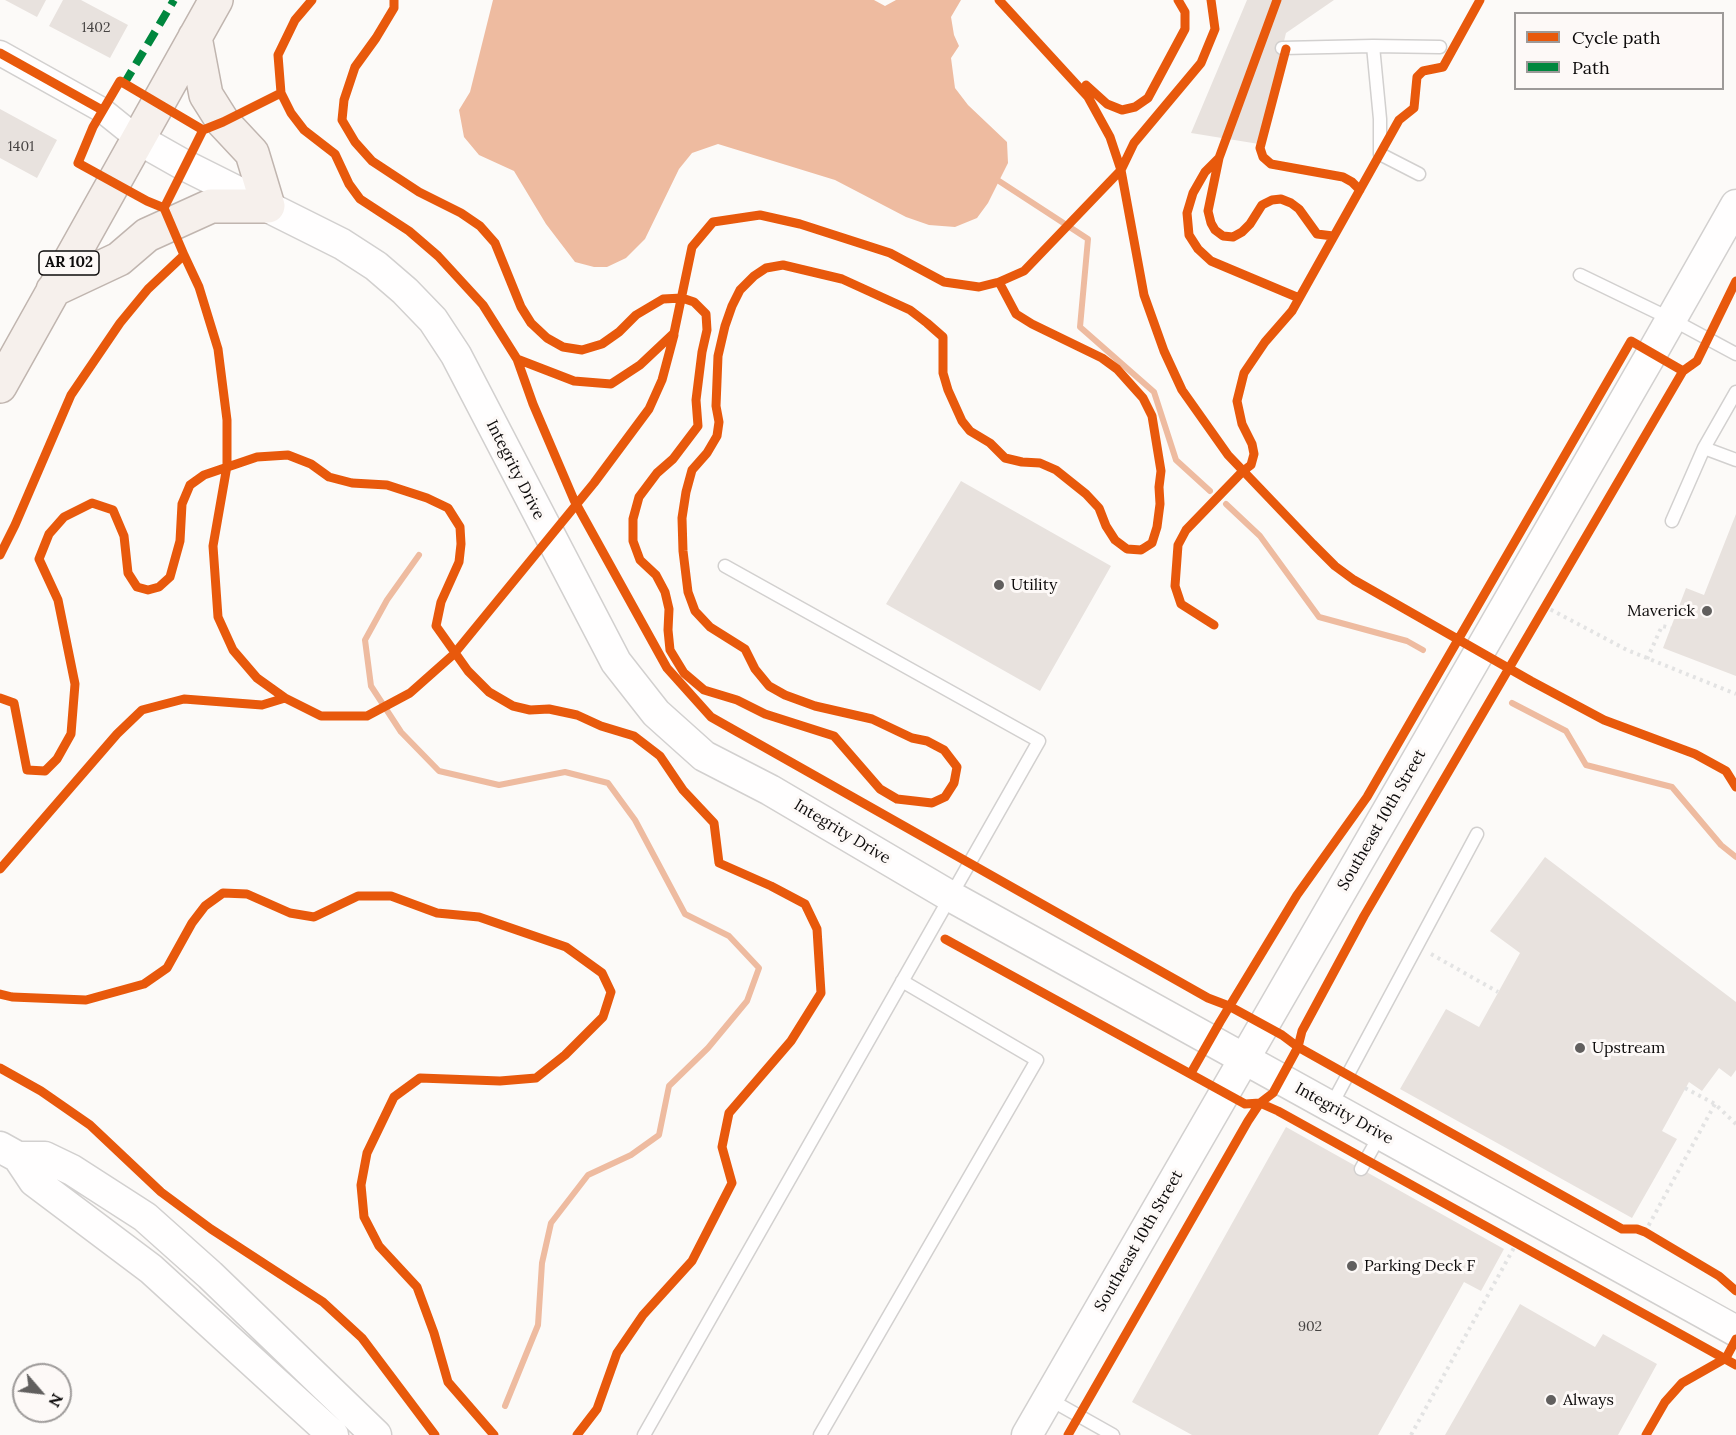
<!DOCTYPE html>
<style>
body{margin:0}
#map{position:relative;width:1736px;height:1435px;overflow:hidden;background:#fcfaf8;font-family:Lora,serif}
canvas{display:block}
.legend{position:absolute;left:1514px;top:12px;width:210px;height:78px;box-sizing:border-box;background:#fdf9f7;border:2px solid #9d9a99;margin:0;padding:8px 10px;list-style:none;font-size:18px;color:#0d0b0b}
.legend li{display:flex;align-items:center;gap:12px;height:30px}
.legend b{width:30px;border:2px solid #9d9a99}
.north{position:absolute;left:12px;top:1363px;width:60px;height:60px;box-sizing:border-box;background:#fdf9f7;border:2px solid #9d9a99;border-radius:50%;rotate:118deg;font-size:16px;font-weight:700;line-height:24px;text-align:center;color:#0d0b0b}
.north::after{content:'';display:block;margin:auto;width:21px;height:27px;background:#615f5e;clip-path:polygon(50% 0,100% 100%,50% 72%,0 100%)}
</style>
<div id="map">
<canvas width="1736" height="1435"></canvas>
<ul class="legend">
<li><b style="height:8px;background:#e8590c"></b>Cycle path</li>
<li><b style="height:8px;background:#00873e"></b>Path</li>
</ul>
<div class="north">N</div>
</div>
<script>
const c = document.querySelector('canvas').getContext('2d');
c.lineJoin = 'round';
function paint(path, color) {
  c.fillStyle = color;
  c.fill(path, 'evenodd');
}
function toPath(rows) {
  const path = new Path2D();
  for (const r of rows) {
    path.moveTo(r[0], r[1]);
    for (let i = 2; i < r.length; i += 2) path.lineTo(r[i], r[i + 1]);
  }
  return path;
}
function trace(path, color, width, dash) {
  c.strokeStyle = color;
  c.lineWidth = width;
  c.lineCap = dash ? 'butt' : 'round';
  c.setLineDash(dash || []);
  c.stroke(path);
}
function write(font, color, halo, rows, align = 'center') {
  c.font = font + ' Lora,serif';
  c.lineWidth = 6;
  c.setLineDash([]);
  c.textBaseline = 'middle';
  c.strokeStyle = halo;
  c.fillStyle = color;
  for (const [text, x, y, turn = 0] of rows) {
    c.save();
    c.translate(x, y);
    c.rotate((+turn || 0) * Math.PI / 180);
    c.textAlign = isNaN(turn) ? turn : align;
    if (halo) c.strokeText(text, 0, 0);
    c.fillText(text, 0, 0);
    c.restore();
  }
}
paint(toPath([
 [493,0,874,0,885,6,896,0,961,0,951,17,954,35,959,46,951,58,955,88,968,105,1007,142,1008,163,988,203,977,218,955,227,929,225,906,217,835,180,718,144,692,153,679,169,645,239,626,258,607,267,594,267,575,262,546,224,514,171,479,155,464,137,459,110,470,92]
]), '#eebba0');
trace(toPath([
 [999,181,1088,239,1080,327,1154,392,1176,460,1210,491],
 [1226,504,1260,536,1319,617,1407,641,1423,650],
 [419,555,387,600,365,640,371,686,401,732,439,771,499,785,565,772,608,783,635,820,685,914,729,936,759,968,747,1001,708,1048,669,1086,659,1135,631,1155,588,1175,551,1223,542,1263,538,1325,505,1406],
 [1512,703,1566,731,1586,765,1672,787,1721,845,1736,857]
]), '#eebba0', 6);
paint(toPath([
 [5,0,46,0,37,17],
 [63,0,81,0,128,25,110,58,49,26],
 [1247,0,1334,0,1286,33,1259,144,1191,133],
 [0,109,57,140,37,178,0,158],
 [961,481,1111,566,1040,691,886,604],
 [1736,514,1736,676,1663,648,1686,588,1704,595],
 [1545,857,1736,1002,1736,1070,1731,1077,1719,1068,1702,1091,1689,1082,1662,1131,1677,1139,1632,1218,1400,1089,1446,1009,1479,1027,1520,953,1490,931],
 [1286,1127,1504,1249,1481,1291,1464,1282,1378,1435,1192,1435,1132,1402],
 [1520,1304,1595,1347,1603,1334,1657,1364,1618,1435,1445,1435]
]), '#e8e2de');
const service = toPath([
 [1373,46,1440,47],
 [1282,48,1373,46,1380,119,1380,154,1419,174],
 [1580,275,1671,319,1736,354],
 [1736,392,1704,448,1736,460],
 [1672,521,1704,448],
 [1331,1106,1477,834],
 [1361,1169,1380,1135],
 [1049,1399,1113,1435],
 [644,1435,1039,741,725,566],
 [820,1435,1037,1060,902,981]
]);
const minor = toPath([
 [0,53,102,110,138,139]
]);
const tertiary = toPath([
 [138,139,184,165,342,244,376,266,405,291,433,320,456,355,616,662,656,713,704,756,770,790,950,896,1736,1331],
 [0,1147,18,1157,45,1157,72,1170,145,1217,210,1275,376,1435],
 [18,1157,34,1181,151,1269,333,1435],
 [1027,1435,1652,353,1736,205]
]);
const primary = toPath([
 [53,290,119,259,147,235,211,206,268,206,252,153,223,122,206,95,195,37],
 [0,386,216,0]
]);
trace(service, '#d2d0cf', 15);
trace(minor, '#d2d0cf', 27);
trace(tertiary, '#d2d0cf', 33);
trace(primary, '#c0b5af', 36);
trace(toPath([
 [1544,606,1627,650,1736,694],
 [1647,659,1662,626,1671,628],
 [1431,954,1498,992],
 [1685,1088,1715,1104,1736,1124],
 [1645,1232,1715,1104],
 [1411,1435,1516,1244]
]), '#e3e3e3', 4, [3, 4.5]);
trace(service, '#fffefe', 12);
trace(minor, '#fffefe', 24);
trace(tertiary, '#fffefe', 30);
trace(primary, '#f6f0ec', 33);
trace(toPath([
 [124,84,174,0]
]), '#00873e', 8, [15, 8]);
trace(toPath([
 [394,0,394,8,376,38,355,67,344,100,342,120,355,142,372,161,419,192,461,213,480,226,495,243,521,307,531,323,547,338,563,347,582,350,602,344,619,332,636,315,663,299,682,298,694,302,706,314,707,330,702,352,696,400,698,426,673,459,657,473,639,497,633,519,633,541,640,560,656,575,665,592,669,609,668,630,670,650,684,673,704,690,737,700,765,714,834,736,880,789,897,799,932,803,945,797,954,783,957,767,944,750,927,741,912,738,872,719,815,706,785,695,769,686,755,669,745,649,710,627,695,611,688,592,683,551,682,518,686,492,692,470,707,453,717,436,719,422,716,406,718,356,725,326,732,306,740,290,754,276,766,268,783,265,842,279,910,310,927,323,943,337,943,373,948,390,962,421,970,431,990,443,1005,458,1022,462,1040,463,1056,470,1086,494,1099,508,1106,526,1115,540,1127,549,1141,550,1152,543,1157,527,1160,504,1159,487,1161,471,1152,416,1143,398,1117,369,1102,358,1032,324,1016,314,999,282],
 [999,0,1088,97,1110,137,1121,170,1144,295,1164,351,1182,390,1228,455,1313,544,1335,566,1354,580,1531,681,1604,720,1695,754,1726,771,1736,787],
 [1277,0,1219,158,1205,172,1193,193,1187,213,1189,235,1198,249,1211,261,1299,298],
 [1286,49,1260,148,1263,157,1271,164,1343,177,1352,182,1360,190],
 [0,53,102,110],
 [1086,85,1107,104,1122,110,1135,107,1148,98,1185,29,1185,12,1178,0],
 [281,93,278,55,295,20,312,0],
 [1219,158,1208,211,1211,223,1215,230,1223,236,1233,237,1242,232,1250,224,1262,205,1272,200,1281,199,1291,203,1299,209,1317,234,1333,236],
 [164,208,147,201,78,163,93,127,120,81,203,130],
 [184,255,199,287,218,349,227,420,227,466,213,546,218,617,233,650,257,678,285,698],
 [1736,281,1697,361,1683,371,1364,916,1302,1031,1298,1047,1622,1229,1637,1229,1645,1232,1719,1276,1736,1291],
 [517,359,533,404,574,500,667,668,711,717,1208,998,1229,1006,1282,1035,1298,1047,1273,1093,1260,1103,1245,1104,945,939],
 [0,555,15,525,71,395,120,323,148,289,184,255,164,208,203,130,223,122,281,93,291,113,304,130,335,154,349,184,360,199,409,231,438,256,483,305,517,359,574,381,611,384,640,365,674,333,692,247,713,222,760,215,800,224,890,253,944,282,979,287,999,282,1024,271,1121,170,1134,143,1201,63,1215,29,1211,0],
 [1214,625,1181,604,1175,586,1178,545,1186,530,1243,471,1251,465,1254,454,1252,444,1242,424,1237,401,1244,373,1265,342,1292,311,1399,120,1414,108,1417,77,1423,71,1443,67,1480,0],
 [0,698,14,703,27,770,45,771,57,759,71,734,75,684,58,600,39,559,49,534,64,517,92,503,113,510,124,536,128,573,137,587,148,590,159,587,170,577,180,541,182,504,190,485,204,475,257,457,288,455,311,464,329,477,352,483,387,485,427,498,448,508,460,527,461,544,459,562,441,602,436,626,468,671,489,692,513,706,530,710,549,709,577,715,601,726,634,736,660,756,683,790,714,823,719,863,771,886,805,904,817,929,821,993,791,1041,729,1113,722,1147,732,1183,692,1261,643,1315,617,1353,597,1409,577,1435],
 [0,869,117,734,142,710,184,699,262,705,285,698,321,716,367,716,410,693,454,654,594,483,649,409,662,380,674,335],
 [0,994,12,997,86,1000,144,984,167,968,192,923,205,906,223,893,247,894,290,913,314,917,358,896,391,896,437,913,479,917,566,947,602,973,611,992,603,1017,565,1055,536,1078,500,1081,420,1078,394,1097,367,1153,361,1185,364,1217,379,1246,417,1287,434,1333,448,1382,494,1435],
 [0,1068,41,1091,90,1125,161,1192,211,1229,323,1302,362,1338,435,1435],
 [1191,1073,1220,1022,1297,895,1367,797,1631,341,1683,371],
 [1068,1435,1248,1121,1260,1103,1278,1111,1736,1365],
 [1646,1435,1665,1402,1682,1383,1726,1358,1736,1339]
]), '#e8590c', 9);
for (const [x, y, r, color] of [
 [999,585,6,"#615f5e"],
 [1707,611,6,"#615f5e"],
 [1580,1048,6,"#615f5e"],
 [1352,1266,6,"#615f5e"],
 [1551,1400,6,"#615f5e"]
]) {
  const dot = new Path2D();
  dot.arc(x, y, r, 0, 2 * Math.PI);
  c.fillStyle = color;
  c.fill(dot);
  trace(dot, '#fdf9f7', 2);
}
write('14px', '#464342', null, [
 ["1402",96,28],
 ["1401",21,147],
 ["902",1310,1327]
]);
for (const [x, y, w] of [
 [69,263,60]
]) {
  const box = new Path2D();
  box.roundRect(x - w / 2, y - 12, w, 24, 4.5);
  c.fillStyle = '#fdf9f7';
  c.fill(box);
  trace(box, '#0d0b0b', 1.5);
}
write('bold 15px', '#0d0b0b', null, [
 ["AR 102",69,263]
]);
write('16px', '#0d0b0b', '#fdf9f7', [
 ["Integrity Drive",515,470,63],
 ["Southeast 10th Street",1382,820,-60],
 ["Integrity Drive",842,832,31],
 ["Integrity Drive",1344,1114,29],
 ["Southeast 10th Street",1139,1241,-60]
]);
write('16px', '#0d0b0b', '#fdf9f7', [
 ["Utility",1011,585],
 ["Maverick",1695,611,"right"],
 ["Upstream",1592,1048],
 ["Parking Deck F",1364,1266],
 ["Always",1563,1400]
], 'left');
</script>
